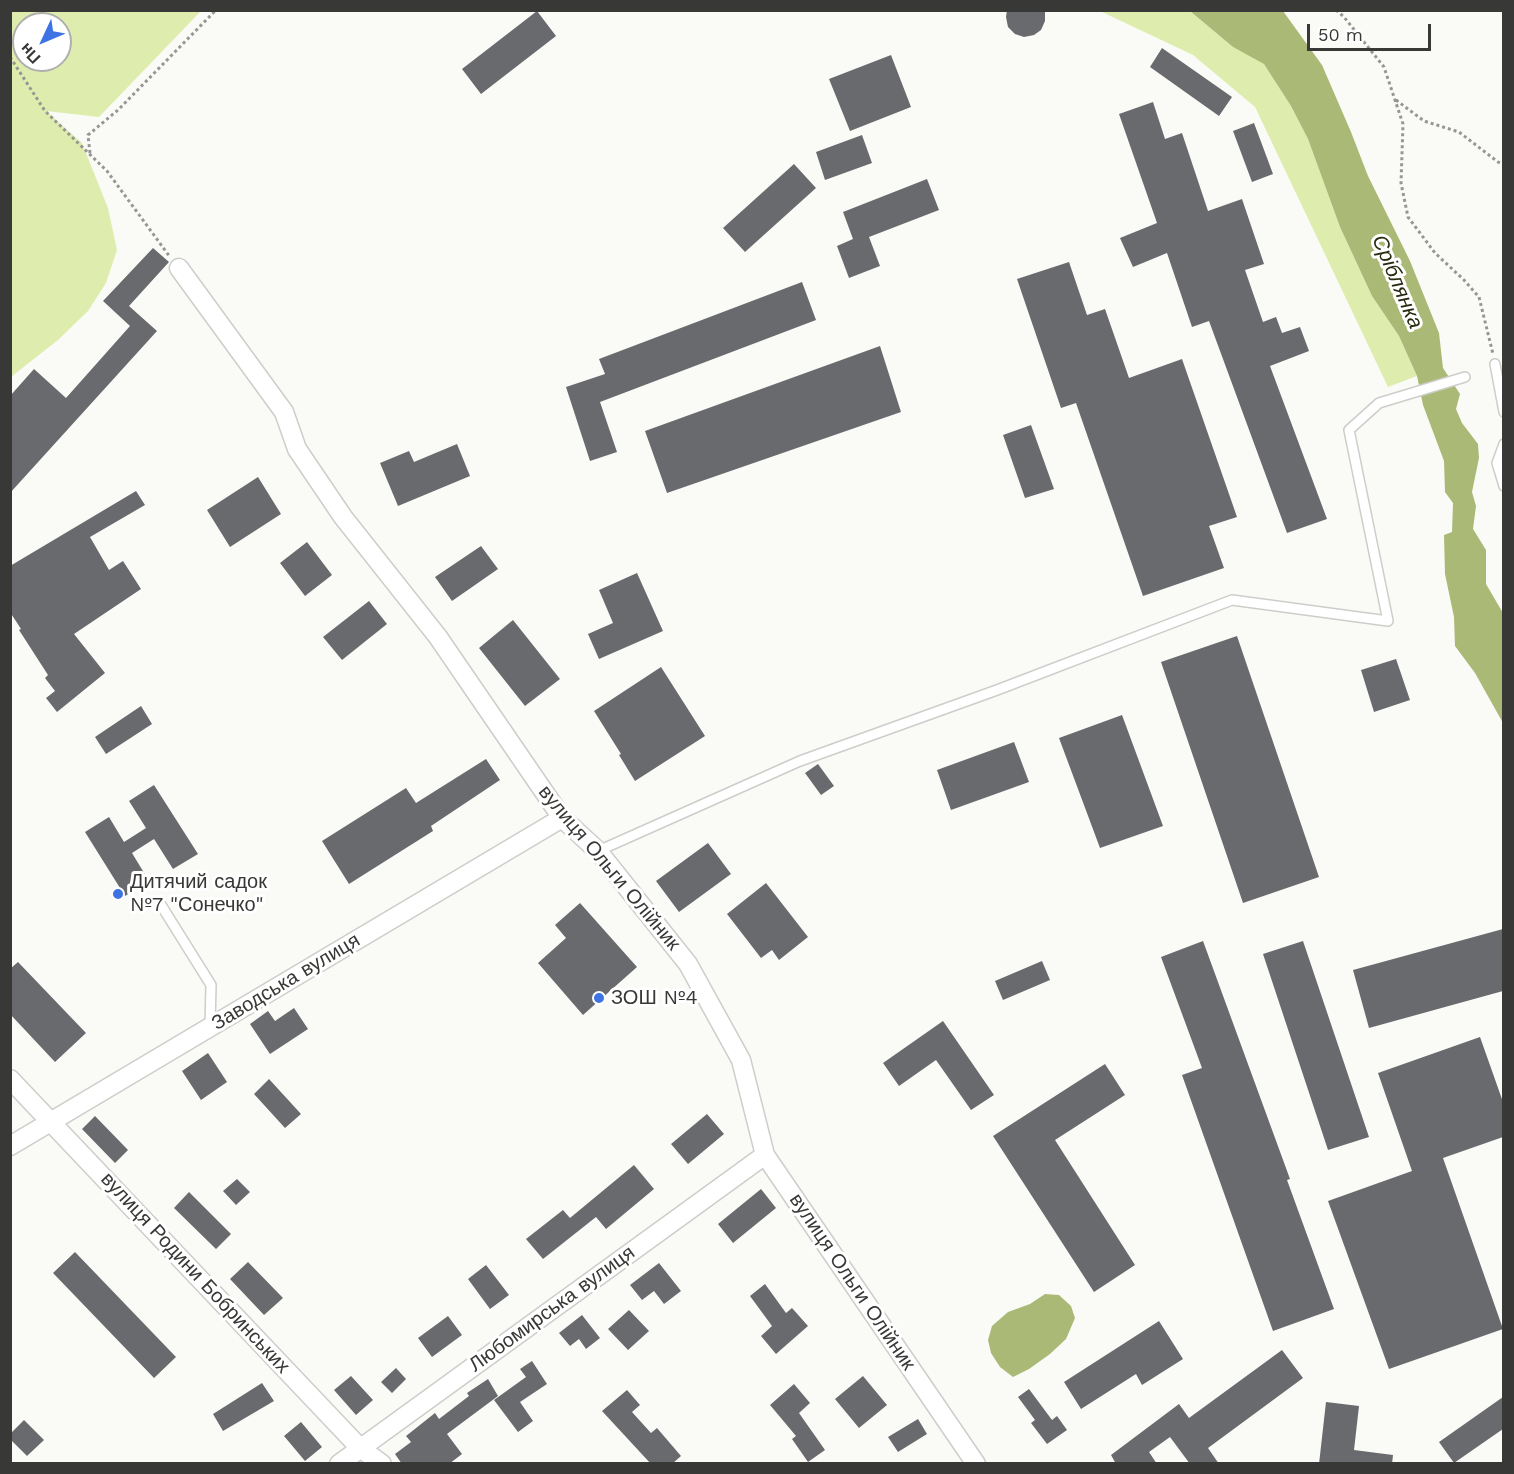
<!DOCTYPE html>
<meta charset="utf-8">
<style>
body{margin:0}
#map{position:relative;width:1514px;height:1474px;overflow:hidden;background:#fafbf7;font-family:"Work Sans",sans-serif}
canvas{display:block}
.frame{position:absolute;inset:0;border:12px solid #383836;pointer-events:none}
.north{position:absolute;left:12px;top:12px;width:60px;height:60px;box-sizing:border-box;background:#fff;border:2px solid #afafaf;border-radius:50%;rotate:226deg;font-size:16px;font-weight:700;line-height:24px;text-align:center;color:#383836}
.north::after{content:'';display:block;margin:auto;width:21px;height:27px;background:#3d73e3;clip-path:polygon(50% 0,100% 100%,50% 72%,0 100%)}
.scale{position:absolute;left:1307px;top:24px;width:124px;height:27px;box-sizing:border-box;border:3px solid #383836;border-top:0;padding-left:8px;font-size:18px;line-height:21px;white-space:nowrap;color:#383836;-webkit-text-stroke:4px #fff;paint-order:stroke}
</style>
<div id="map">
<canvas width="1514" height="1474"></canvas>
<div class="frame"></div>
<div class="north">Пн</div>
<div class="scale">50 m</div>
</div>
<script>
const c = document.querySelector('canvas').getContext('2d');
c.lineJoin = 'round';
function paint(path, color) {
  c.fillStyle = color;
  c.fill(path, 'evenodd');
}
function toPath(rows) {
  const path = new Path2D();
  for (const r of rows) {
    path.moveTo(r[0], r[1]);
    for (let i = 2; i < r.length; i += 2) path.lineTo(r[i], r[i + 1]);
  }
  return path;
}
function trace(path, color, width, dash) {
  c.strokeStyle = color;
  c.lineWidth = width;
  c.lineCap = dash ? 'butt' : 'round';
  c.setLineDash(dash || []);
  c.stroke(path);
}
function write(font, color, halo, rows, align = 'center') {
  c.font = font + ' "Work Sans",sans-serif';
  c.lineWidth = 6;
  c.setLineDash([]);
  c.textBaseline = 'middle';
  c.strokeStyle = halo;
  c.fillStyle = color;
  for (const [text, x, y, turn = 0] of rows) {
    c.save();
    c.translate(x, y);
    c.rotate((+turn || 0) * Math.PI / 180);
    c.textAlign = isNaN(turn) ? turn : align;
    if (halo) c.strokeText(text, 0, 0);
    c.fillText(text, 0, 0);
    c.restore();
  }
}
paint(toPath([
 [11,10,201,11,99,117,46,111,82,143,108,208,117,250,106,283,88,311,58,340,11,377],
 [24,24,60,24,60,60,24,60],
 [1100,11,1190,11,1233,47,1264,63,1291,106,1308,139,1340,227,1372,296,1399,336,1417,376,1388,387,1255,107,1193,55]
]), '#deedae');
paint(toPath([
 [1190,11,1283,11,1322,65,1351,132,1368,176,1410,261,1439,333,1443,368,1460,394,1456,409,1462,423,1478,444,1479,458,1472,492,1476,506,1473,529,1486,550,1486,584,1503,613,1503,723,1475,673,1455,646,1454,617,1445,574,1444,535,1452,532,1453,503,1445,492,1444,461,1423,405,1417,376,1399,336,1372,296,1340,227,1308,139,1291,106,1264,64,1233,47],
 [1045,1294,1059,1295,1071,1306,1075,1318,1066,1339,1050,1354,1029,1369,1013,1377,1000,1367,991,1353,988,1340,992,1326,1008,1312,1030,1304]
]), '#aab976');
paint(toPath([
 [1007,10,1045,10,1045,21,1041,30,1034,35,1024,37,1015,34,1008,27,1006,17],
 [537,11,556,36,481,94,462,69],
 [1162,48,1232,97,1219,116,1150,67],
 [891,55,911,107,850,131,829,79],
 [1153,102,1165,139,1182,133,1208,211,1242,199,1264,264,1245,270,1263,322,1276,317,1282,333,1300,327,1309,351,1270,366,1327,519,1287,533,1209,321,1192,327,1167,253,1133,267,1120,238,1157,223,1119,114],
 [1254,123,1273,174,1252,182,1233,131],
 [862,135,872,163,825,180,816,152],
 [794,164,816,188,745,252,723,228],
 [927,179,939,210,869,237,880,266,849,278,837,246,853,239,843,212],
 [153,248,169,262,129,306,157,331,10,493,10,396,34,369,66,398,130,326,103,301],
 [1069,262,1087,315,1105,309,1129,378,1182,359,1237,517,1209,526,1224,568,1143,596,1076,403,1061,408,1017,279],
 [802,282,816,320,600,402,617,452,590,461,566,387,605,374,599,359],
 [880,346,901,412,667,493,645,431],
 [1031,425,1054,489,1025,498,1003,435],
 [457,444,470,476,398,506,380,463,409,451,414,462],
 [258,477,281,514,230,547,207,510],
 [136,491,145,505,90,537,109,570,123,561,141,589,74,634,105,673,57,712,46,698,55,691,45,678,48,675,19,630,21,629,10,612,10,566],
 [307,542,332,575,305,596,280,563],
 [481,546,498,569,452,601,435,577],
 [637,573,663,631,599,659,588,634,613,623,599,590],
 [369,601,387,624,342,660,323,637],
 [513,620,560,679,525,706,479,648],
 [1237,636,1319,877,1243,903,1161,662],
 [1396,659,1410,700,1374,712,1361,670],
 [661,667,705,736,635,781,619,755,621,754,594,711],
 [141,706,152,724,106,754,95,737],
 [1122,715,1163,826,1100,848,1059,738],
 [1014,742,1029,782,951,810,937,770],
 [486,759,500,780,431,826,433,831,349,884,322,841,406,788,416,803],
 [818,764,834,786,821,795,805,773],
 [154,785,198,854,173,869,154,839,132,853,149,881,125,896,85,832,109,817,124,842,146,828,129,801],
 [708,843,731,874,679,912,656,881],
 [766,883,808,937,779,960,772,950,761,958,727,914],
 [580,903,637,967,583,1015,538,963,566,938,555,925],
 [1503,929,1503,991,1369,1028,1353,970],
 [1203,941,1290,1179,1287,1180,1334,1309,1273,1331,1182,1075,1202,1068,1161,957],
 [1303,941,1369,1137,1328,1150,1263,954],
 [1042,961,1050,980,1003,1000,995,981],
 [18,962,86,1033,55,1062,10,1014,10,969],
 [294,1008,308,1029,270,1054,250,1024,268,1011,275,1021],
 [943,1021,994,1095,971,1110,936,1060,899,1086,883,1063],
 [1480,1037,1503,1102,1503,1137,1443,1158,1503,1329,1389,1369,1328,1201,1412,1171,1378,1073],
 [208,1053,227,1082,201,1100,182,1071],
 [1105,1064,1125,1095,1055,1140,1135,1265,1094,1292,993,1136],
 [269,1079,301,1114,285,1128,254,1094],
 [707,1114,724,1134,688,1164,671,1144],
 [95,1116,128,1150,115,1163,82,1129],
 [634,1165,654,1189,606,1229,596,1217,543,1259,526,1239,563,1210,570,1218],
 [237,1179,250,1192,236,1205,223,1191],
 [761,1189,776,1208,733,1243,718,1224],
 [189,1192,231,1234,216,1249,174,1208],
 [75,1252,176,1357,154,1378,53,1273],
 [248,1262,283,1298,264,1315,230,1279],
 [659,1263,681,1291,664,1304,654,1291,642,1300,630,1285],
 [486,1265,509,1295,490,1309,468,1279],
 [765,1284,786,1313,792,1308,808,1326,776,1354,761,1336,772,1326,750,1296],
 [629,1310,649,1331,628,1350,608,1329],
 [582,1315,600,1338,586,1349,579,1339,570,1346,559,1333],
 [448,1316,462,1335,432,1357,418,1338],
 [1159,1321,1183,1359,1142,1385,1136,1374,1081,1409,1064,1382],
 [1282,1350,1303,1378,1208,1448,1219,1464,1190,1464,1170,1437,1149,1452,1157,1464,1116,1464,1111,1455,1179,1404,1189,1418],
 [532,1361,547,1384,520,1402,533,1421,518,1432,494,1400,526,1377,520,1369],
 [396,1368,406,1379,392,1393,381,1382],
 [351,1376,373,1400,356,1415,334,1390],
 [863,1376,887,1405,859,1428,835,1399],
 [488,1379,498,1396,447,1434,462,1454,449,1464,402,1464,395,1454,411,1442,406,1436,435,1413,439,1419,469,1396,467,1393],
 [262,1383,274,1401,223,1431,213,1414],
 [794,1384,810,1403,799,1413,825,1450,808,1462,792,1439,796,1436,770,1405],
 [1029,1389,1052,1420,1057,1416,1067,1430,1047,1444,1031,1423,1035,1420,1018,1397],
 [627,1390,640,1405,632,1412,651,1433,657,1428,681,1456,672,1464,651,1464,602,1411],
 [1503,1397,1503,1429,1454,1463,1439,1442],
 [1326,1402,1359,1406,1354,1450,1393,1455,1392,1464,1319,1464],
 [918,1419,927,1434,898,1452,888,1437],
 [24,1420,44,1440,27,1456,10,1439,10,1434],
 [301,1422,322,1447,305,1461,284,1436]
]), '#686a6d');
const lane = toPath([
 [1495,364,1504,412],
 [1504,444,1497,463,1504,486],
 [598,851,800,761,997,690,1232,600,1388,621,1349,430,1379,403,1465,377],
 [161,905,211,985,210,1027]
]);
const street = toPath([
 [179,268,284,412,297,449,343,517,438,637,562,818,598,851,688,964,741,1060,765,1155,976,1464],
 [10,1079,360,1448,382,1464],
 [10,1146,562,818],
 [339,1464,765,1155]
]);
trace(lane, '#cdceca', 12);
trace(street, '#cdceca', 21);
trace(toPath([
 [1336,10,1344,17,1384,67,1403,124,1401,183,1408,217,1435,253,1464,280,1479,297,1493,354],
 [10,57,45,111,107,171,170,257],
 [1396,100,1424,121,1459,132,1498,162,1504,165],
 [90,153,88,135,118,110,216,10]
]), '#969693', 3, [3, 3]);
trace(lane, '#fff', 9);
trace(street, '#fff', 18);
for (const [x, y, r, color] of [
 [118,894,6,"#3d73e3"],
 [599,998,6,"#3d73e3"]
]) {
  const dot = new Path2D();
  dot.arc(x, y, r, 0, 2 * Math.PI);
  c.fillStyle = color;
  c.fill(dot);
  trace(dot, '#fff', 2);
}
write('20px', '#383836', '#fff', [
 ["вулиця Ольги Олійник",609,868,50],
 ["Заводська вулиця",286,982,-31],
 ["вулиця Родини Бобринських",195,1273,47],
 ["вулиця Ольги Олійник",852,1282,56],
 ["Любомирська вулиця",552,1309,-36]
]);
write('20px', '#383836', '#fff', [
 ["Дитячий садок",130,882],
 ["№7 \"Сонечко\"",130,905],
 ["ЗОШ №4",611,998]
], 'left');
write('italic 21px', '#272c0f', '#fff', [
 ["Сріблянка",1397,282,67]
]);
</script>
